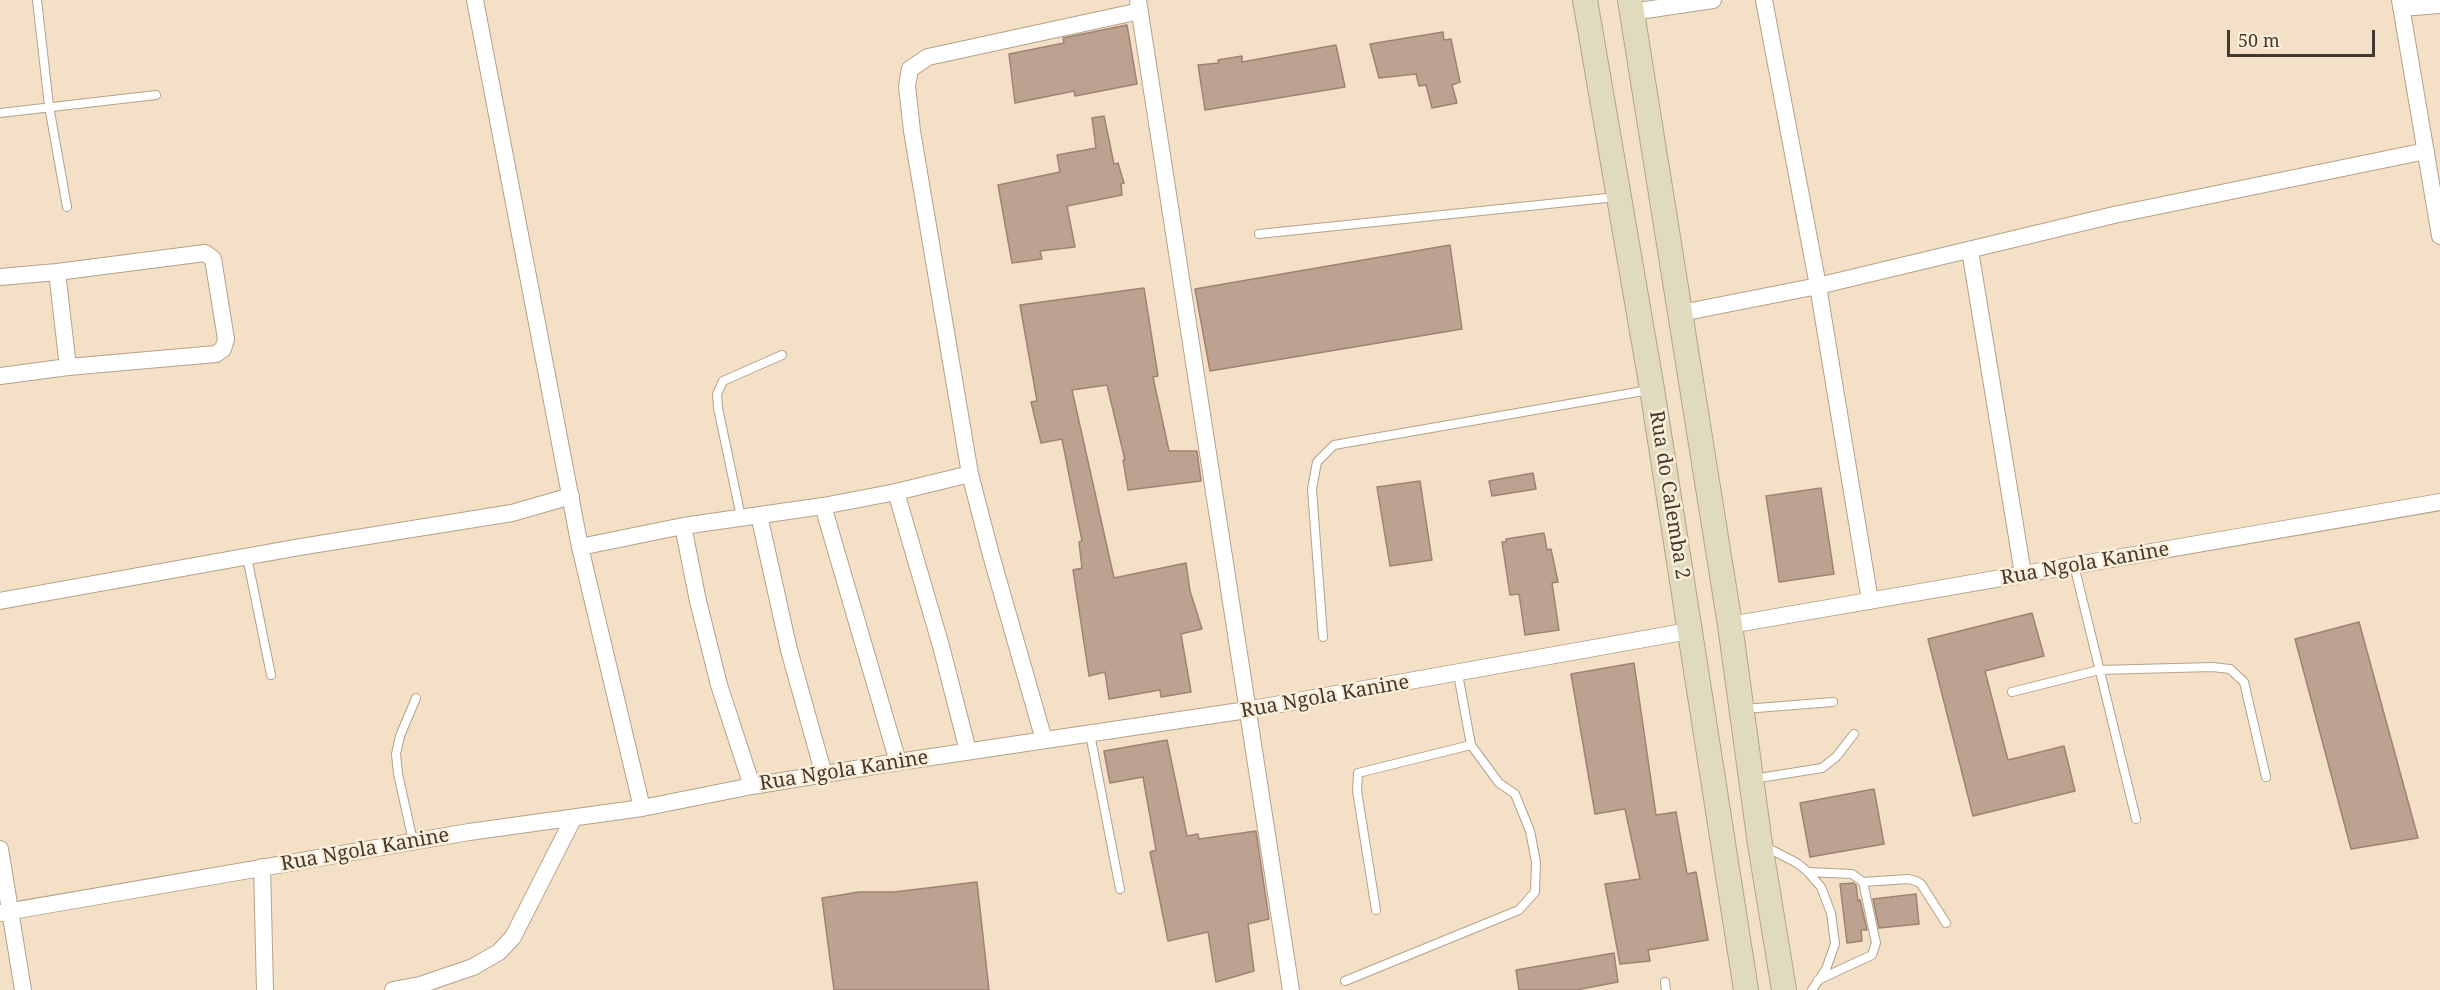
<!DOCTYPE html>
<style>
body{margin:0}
#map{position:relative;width:2440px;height:990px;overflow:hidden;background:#f3e0c6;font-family:"Noto Serif",serif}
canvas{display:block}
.scale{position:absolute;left:2227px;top:30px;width:148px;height:27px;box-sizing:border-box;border:3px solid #423a30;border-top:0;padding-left:8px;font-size:18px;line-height:21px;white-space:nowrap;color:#423a30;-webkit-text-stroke:4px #fdeed9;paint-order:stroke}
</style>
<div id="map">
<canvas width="2440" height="990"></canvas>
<div class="scale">50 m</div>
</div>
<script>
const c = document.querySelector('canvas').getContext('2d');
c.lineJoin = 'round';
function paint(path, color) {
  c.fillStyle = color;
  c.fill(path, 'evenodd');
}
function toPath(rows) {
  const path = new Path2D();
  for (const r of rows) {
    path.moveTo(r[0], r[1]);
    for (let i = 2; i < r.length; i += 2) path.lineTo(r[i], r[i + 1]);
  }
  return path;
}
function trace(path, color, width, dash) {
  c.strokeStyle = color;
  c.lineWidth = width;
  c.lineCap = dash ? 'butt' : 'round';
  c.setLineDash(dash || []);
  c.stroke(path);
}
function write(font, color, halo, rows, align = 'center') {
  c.font = font + ' "Noto Serif",serif';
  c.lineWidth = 5;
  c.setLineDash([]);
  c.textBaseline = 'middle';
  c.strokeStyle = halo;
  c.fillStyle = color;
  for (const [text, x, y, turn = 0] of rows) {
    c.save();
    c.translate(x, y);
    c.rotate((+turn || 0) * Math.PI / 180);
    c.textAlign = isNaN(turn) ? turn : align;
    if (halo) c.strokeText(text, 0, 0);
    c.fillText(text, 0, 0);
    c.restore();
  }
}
const building = toPath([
 [1127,25,1137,84,1075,96,1074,91,1015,103,1009,54,1064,43,1063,38,1127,25],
 [1443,32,1444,40,1451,39,1460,82,1452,85,1457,103,1432,108,1426,85,1419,86,1416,74,1379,78,1370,44,1443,32],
 [1336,45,1345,87,1205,110,1198,65,1219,63,1218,60,1242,56,1242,62,1336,45],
 [1104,116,1114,164,1118,163,1124,183,1121,184,1122,195,1067,206,1075,247,1040,251,1042,259,1012,263,998,185,1060,172,1057,155,1096,148,1092,118,1104,116],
 [1450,245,1462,329,1210,371,1195,289,1450,245],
 [1144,288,1158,376,1153,377,1169,451,1197,451,1201,481,1128,490,1123,460,1125,460,1107,385,1072,390,1114,578,1186,563,1190,591,1202,629,1181,634,1191,692,1161,697,1160,690,1109,699,1105,672,1089,676,1073,570,1082,568,1079,542,1082,541,1062,439,1041,443,1031,402,1037,401,1020,305,1144,288],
 [1533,473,1536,489,1492,496,1489,481,1533,473],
 [1420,481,1432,560,1390,566,1377,487,1420,481],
 [1821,488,1834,574,1779,582,1766,496,1821,488],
 [1544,533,1547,550,1551,549,1558,582,1552,583,1559,630,1525,635,1519,594,1510,595,1502,542,1506,542,1506,539,1544,533],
 [2032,613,2044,656,1985,671,2008,760,2064,746,2075,791,1973,816,1928,639,2032,613],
 [2359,622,2418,838,2351,849,2295,639,2359,622],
 [1634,663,1656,815,1676,812,1687,874,1696,872,1708,940,1648,950,1650,961,1620,964,1605,884,1640,879,1625,809,1595,814,1571,674,1634,663],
 [1167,740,1187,836,1198,834,1199,839,1256,831,1269,919,1248,924,1254,971,1216,982,1208,932,1168,941,1150,852,1156,850,1143,777,1110,783,1104,751,1167,740],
 [1874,789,1884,844,1810,857,1800,803,1874,789],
 [977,882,989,990,834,990,822,898,859,892,894,892,977,882],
 [1853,883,1856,885,1858,901,1860,900,1867,930,1861,930,1862,941,1847,943,1840,884,1853,883],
 [1916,894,1919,924,1879,928,1873,899,1916,894],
 [1614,953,1618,982,1576,990,1519,990,1516,970,1614,953]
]);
paint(building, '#bda191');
trace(building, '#9e8373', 1.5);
const service = toPath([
 [37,0,49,106,67,207],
 [0,113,156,95],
 [1259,234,1616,197],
 [741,517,718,408,717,394,723,381,782,355],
 [247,557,271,675],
 [2074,565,2136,819],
 [1323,637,1312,489,1317,462,1334,445,1649,390],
 [2012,692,2099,670,2212,667,2230,669,2244,682,2266,777],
 [1744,709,1833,702],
 [1090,734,1120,889],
 [1753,779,1822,768,1836,757,1854,734],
 [413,841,398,774,396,754,400,736,416,698],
 [1764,846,1797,863,1808,872,1821,887,1831,913,1835,944,1826,969,1812,990],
 [1808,872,1852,874,1863,882,1876,943,1872,955,1818,980],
 [1863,882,1908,879,1916,881,1921,884,1946,923],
 [1376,910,1357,791,1358,773,1471,745],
 [1345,981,1519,910,1535,892,1536,862,1530,831,1515,794,1499,783,1471,745,1458,674],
 [1665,982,1666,990]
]);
const minor = toPath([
 [475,0,580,547,642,808],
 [1138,0,1291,990],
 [1764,0,1818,286,1870,601],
 [2400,0,2440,236],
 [2401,8,2440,5],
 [1632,12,1713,0],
 [1970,250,2023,574],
 [57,272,68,367],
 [0,277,57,272,205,253,213,259,226,339,223,349,216,354,68,367,0,376],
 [1681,313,1818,286,2114,215,2426,151],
 [896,492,941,646,968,751],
 [823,506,898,762],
 [759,515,789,650,824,775],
 [683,526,698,601,719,685,752,786],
 [580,547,683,526,823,506,896,492,970,474],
 [0,601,300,547,512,513,571,496],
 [1730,625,2440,502],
 [1044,740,991,555,970,474,912,131,907,86,910,69,928,57,1140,11],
 [0,849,23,990],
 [262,867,265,990],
 [0,913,469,832,642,808,752,786,898,762,1247,710,1689,631],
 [393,990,420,985,473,967,499,952,513,937,573,819]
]);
const secondary = toPath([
 [1585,0,1652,389,1746,990],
 [1630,0,1730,625,1760,844,1784,990]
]);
trace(service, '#b4a289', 10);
trace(minor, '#b4a289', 18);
trace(secondary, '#b4a289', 26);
trace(service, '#fff', 8);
trace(minor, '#fff', 16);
trace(secondary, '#e0dbbf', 24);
write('20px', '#423a30', '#fdeed9', [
 ["Rua do Calemba 2",1669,495,81],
 ["Rua Ngola Kanine",2085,564,-10],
 ["Rua Ngola Kanine",1325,697,-10],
 ["Rua Ngola Kanine",844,771,-9],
 ["Rua Ngola Kanine",365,850,-10]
]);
</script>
